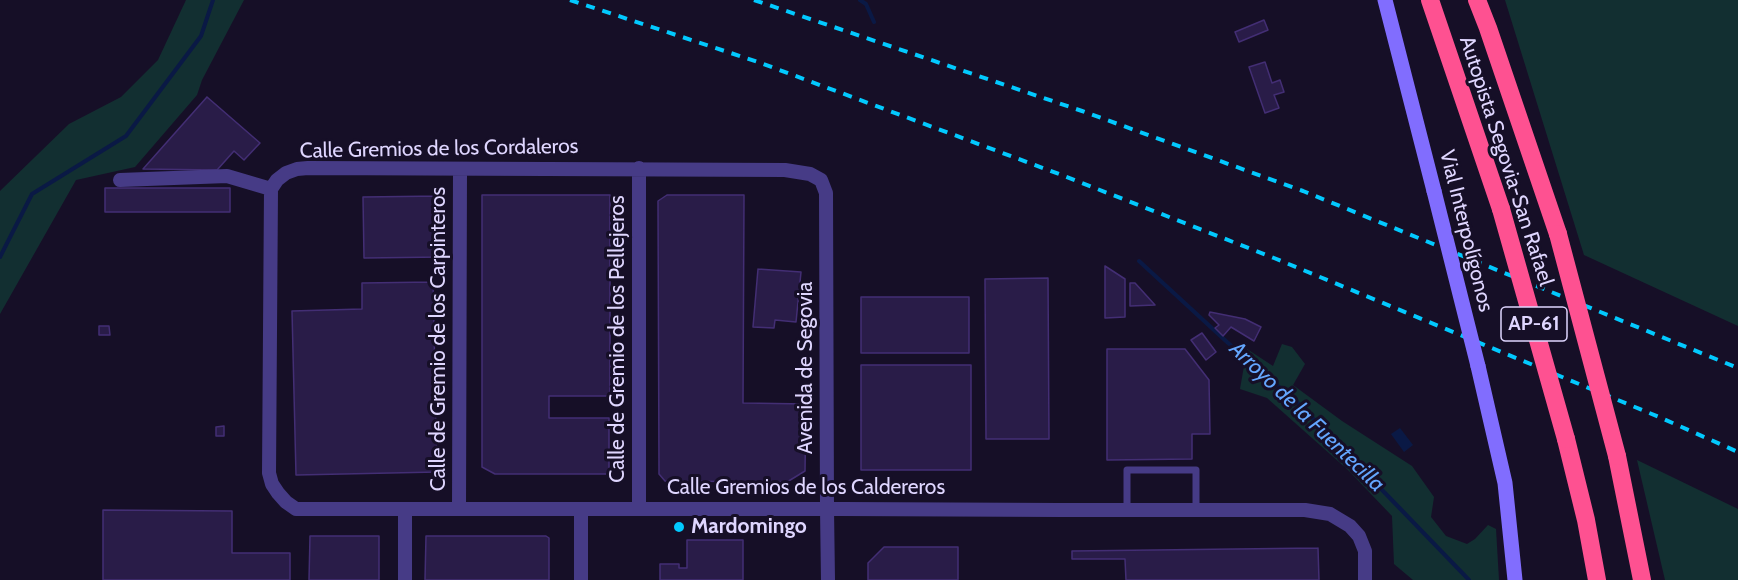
<!DOCTYPE html>
<meta charset="utf-8">
<style>
body{margin:0}
canvas{display:block;background:#160f27}
</style>
<canvas width="1738" height="580"></canvas>
<script>
const c = document.querySelector('canvas').getContext('2d');
c.lineJoin = 'round';
function paint(path, color) {
  c.fillStyle = color;
  c.fill(path, 'evenodd');
}
function toPath(rows) {
  const path = new Path2D();
  for (const r of rows) {
    path.moveTo(r[0], r[1]);
    for (let i = 2; i < r.length; i += 2) path.lineTo(r[i], r[i + 1]);
  }
  return path;
}
function trace(path, color, width, dash) {
  c.strokeStyle = color;
  c.lineWidth = width;
  c.lineCap = dash ? 'butt' : 'round';
  c.setLineDash(dash || []);
  c.stroke(path);
}
function write(font, color, halo, rows, align = 'center') {
  c.font = font + ' Cabin,sans-serif';
  c.lineWidth = 6;
  c.setLineDash([]);
  c.textBaseline = 'middle';
  c.strokeStyle = halo;
  c.fillStyle = color;
  for (const [text, x, y, turn = 0] of rows) {
    c.save();
    c.translate(x, y);
    c.rotate((+turn || 0) * Math.PI / 180);
    c.textAlign = isNaN(turn) ? turn : align;
    if (halo) c.strokeText(text, 0, 0);
    c.fillText(text, 0, 0);
    c.restore();
  }
}
paint(toPath([
 [186,0,244,0,202,80,197,95,135,167,76,180,0,314,0,191,69,124,121,97,158,60],
 [1505,0,1738,0,1738,326,1584,255],
 [1282,344,1292,347,1305,364,1293,385,1342,421,1412,466,1434,497,1431,517,1446,536,1467,544,1475,539,1488,525,1496,529,1499,580,1413,580,1394,564,1392,516,1348,470,1267,398,1240,389,1247,349,1273,366],
 [1637,460,1738,509,1738,580,1665,580]
]), '#122f31');
paint(toPath([
 [1400,428,1413,445,1404,452,1391,434]
]), '#0a1945');
trace(toPath([
 [860,0,866,4,874,22],
 [0,257,32,194,126,136,201,36,213,0],
 [1139,261,1227,342,1300,405,1469,580]
]), '#0a1945', 4);
const building = toPath([
 [1264,20,1268,30,1239,42,1235,32,1264,20],
 [1265,62,1272,83,1280,80,1284,92,1274,95,1279,108,1265,113,1249,67,1265,62],
 [207,97,260,143,244,160,234,151,217,170,143,169,207,97],
 [105,188,230,188,230,212,105,212,105,188],
 [482,195,610,195,610,396,549,396,549,418,609,418,609,474,495,474,482,467,482,195],
 [667,195,744,195,743,403,806,404,805,471,787,482,665,481,659,474,658,201,667,195],
 [441,196,442,257,364,258,363,197,441,196],
 [1105,266,1125,279,1125,317,1105,318,1105,266],
 [758,269,801,272,796,322,775,320,774,328,753,327,758,269],
 [1048,278,1049,439,986,439,985,279,1048,278],
 [433,282,437,472,296,475,292,311,362,309,362,283,433,282],
 [1130,283,1135,283,1155,305,1130,306,1130,283],
 [861,297,969,297,969,353,861,353,861,297],
 [1210,312,1245,319,1261,327,1254,341,1231,327,1223,336,1215,328,1219,325,1209,315,1210,312],
 [99,326,109,326,110,335,99,335,99,326],
 [1202,333,1216,352,1206,360,1191,340,1202,333],
 [1107,349,1185,349,1209,380,1210,434,1192,434,1192,459,1107,460,1107,349],
 [861,365,971,365,971,470,861,470,861,365],
 [224,426,224,436,216,436,216,427,224,426],
 [103,510,232,511,232,553,290,553,290,580,103,580,103,510],
 [310,536,379,536,379,580,309,580,310,536],
 [426,536,546,536,549,538,549,580,425,580,426,536],
 [687,540,743,540,743,580,660,580,660,564,679,564,679,568,687,568,687,540],
 [884,547,958,547,958,580,868,580,868,563,884,547],
 [1318,548,1319,580,1126,580,1125,559,1072,559,1072,551,1318,548]
]);
paint(building, '#291c48');
trace(building, '#432e74', 1.5);
trace(toPath([
 [1127,510,1127,470,1196,470,1196,510]
]), '#463b86', 7);
trace(toPath([
 [639,168,639,509],
 [120,180,227,176,271,189],
 [459,509,460,169],
 [405,580,405,509],
 [581,580,581,509],
 [828,580,827,509,826,193,821,180,810,174,785,170,308,168,297,169,286,173,277,180,271,189,269,473,272,484,278,493,286,502,296,509,842,509,1059,510,1305,510,1330,514,1350,526,1359,536,1365,551,1365,580]
]), '#463b86', 14);
trace(toPath([
 [1385,0,1434,191],
 [1478,366,1505,483,1515,580]
]), '#816dfe', 15);
trace(toPath([
 [1430,0,1501,209],
 [1477,0,1488,28,1558,234],
 [1566,439,1586,520,1597,580],
 [1617,456,1642,580]
]), '#fe5191', 18);
trace(toPath([
 [570,0,758,62,1059,174,1274,258,1659,417,1738,452],
 [754,0,1082,111,1303,191,1738,368]
]), '#02c9fe', 4, [9, 8]);
trace(toPath([
 [1434,191,1478,366]
]), '#816dfe', 15);
trace(toPath([
 [1501,209,1566,439],
 [1558,234,1617,456]
]), '#fe5191', 18);
for (const [x, y, r, color] of [
 [679,527,6,"#02c9fe"]
]) {
  const dot = new Path2D();
  dot.arc(x, y, r, 0, 2 * Math.PI);
  c.fillStyle = color;
  c.fill(dot);
  trace(dot, '#160f27', 2);
}
for (const [x, y, w] of [
 [1534,324,66]
]) {
  const box = new Path2D();
  box.roundRect(x - w / 2, y - 17, w, 34, 4.5);
  c.fillStyle = '#160f27';
  c.fill(box);
  trace(box, '#dfd6ff', 1.5);
}
write('bold 20px', '#dfd6ff', null, [
 ["AP-61",1534,324]
]);
write('21px', '#dfd6ff', '#160f27', [
 ["Calle Gremios de los Cordaleros",439,149,-1],
 ["Autopista Segovia-San Rafael",1506,161,72],
 ["Vial Interpolígonos",1466,231,76],
 ["Calle de Gremio de los Carpinteros",439,339,-90],
 ["Calle de Gremio de los Pellejeros",618,339,-90],
 ["Avenida de Segovia",806,368,-90],
 ["Calle Gremios de los Caldereros",806,488]
]);
write('bold 21px', '#dfd6ff', '#160f27', [
 ["Mardomingo",691,527]
], 'left');
write('italic 22px', '#64a6fe', '#160f27', [
 ["Arroyo de la Fuentecilla",1307,417,44]
]);
</script>
